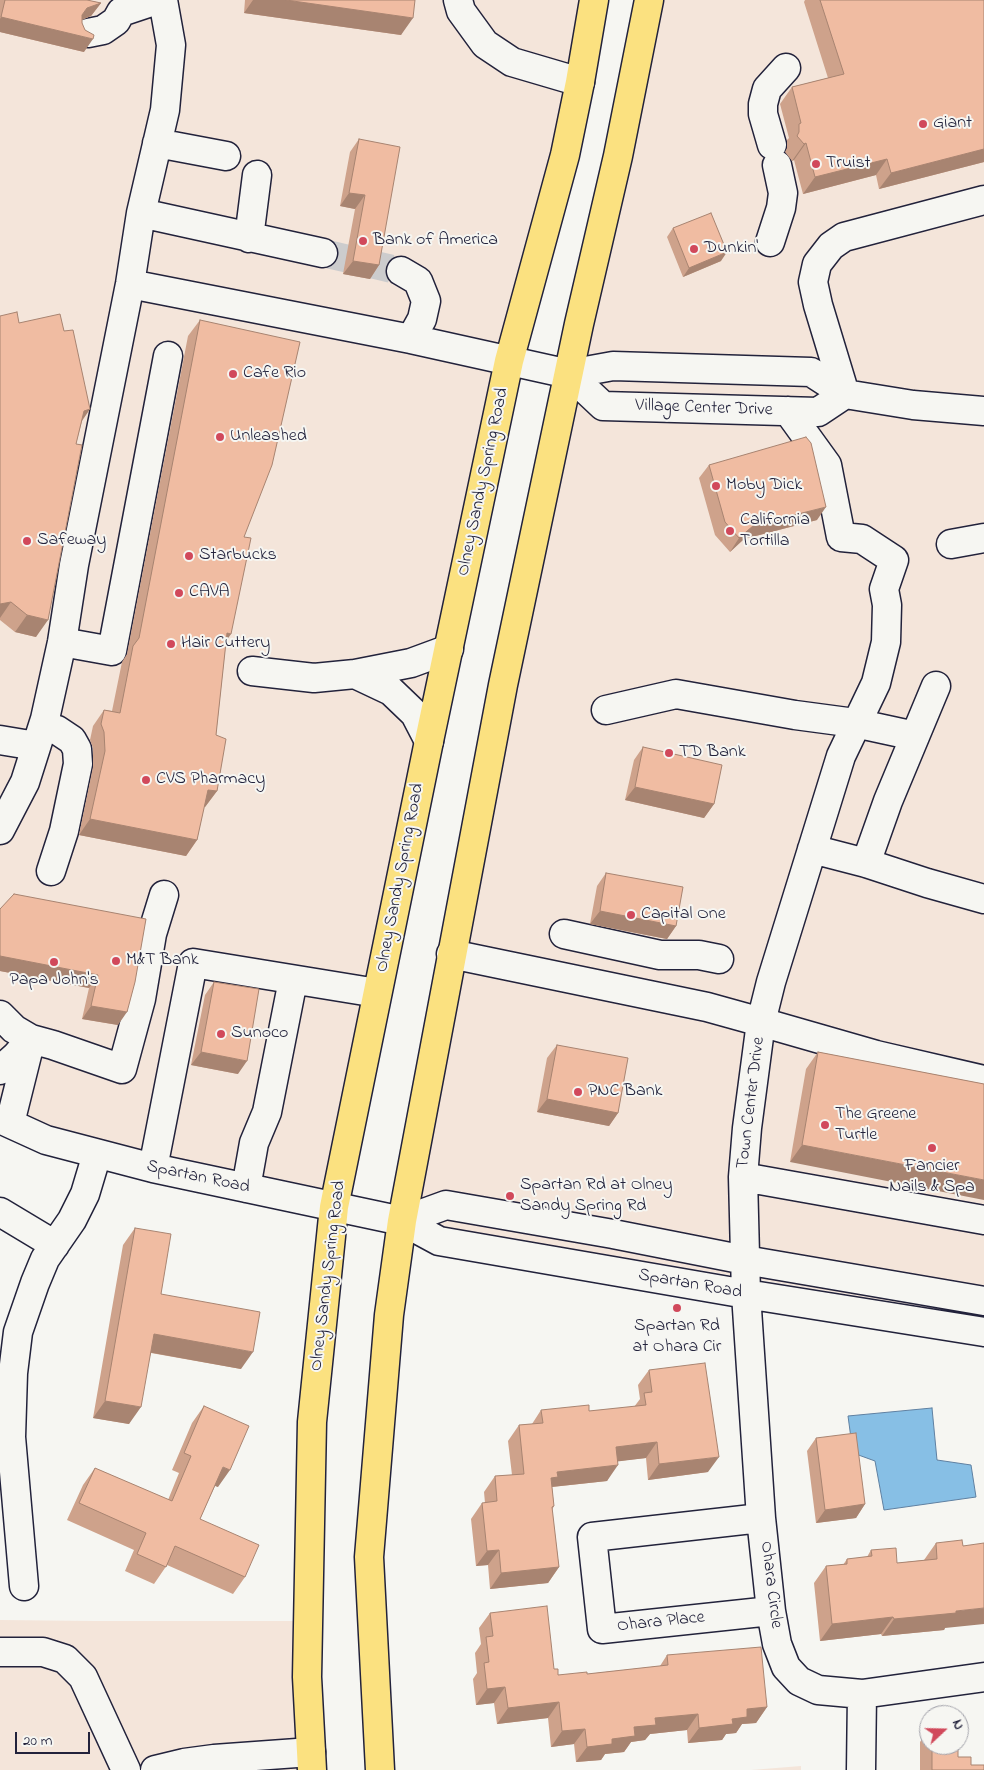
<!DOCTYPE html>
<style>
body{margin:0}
#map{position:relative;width:984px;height:1770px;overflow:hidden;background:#f6f6f2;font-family:"Indie Flower",sans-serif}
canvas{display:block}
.north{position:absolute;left:919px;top:1705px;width:50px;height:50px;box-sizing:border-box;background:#f6f6f2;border:1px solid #a1a1a9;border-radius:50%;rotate:69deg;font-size:14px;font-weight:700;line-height:20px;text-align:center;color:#22223b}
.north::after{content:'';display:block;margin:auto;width:18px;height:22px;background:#d1495b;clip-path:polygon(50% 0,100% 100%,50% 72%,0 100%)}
.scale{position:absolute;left:15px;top:1732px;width:75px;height:22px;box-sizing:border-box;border:2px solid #22223b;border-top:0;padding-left:6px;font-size:15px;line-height:18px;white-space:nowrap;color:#22223b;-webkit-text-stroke:4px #f6f6f2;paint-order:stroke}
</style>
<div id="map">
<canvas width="984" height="1770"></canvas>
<div class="north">N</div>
<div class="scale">20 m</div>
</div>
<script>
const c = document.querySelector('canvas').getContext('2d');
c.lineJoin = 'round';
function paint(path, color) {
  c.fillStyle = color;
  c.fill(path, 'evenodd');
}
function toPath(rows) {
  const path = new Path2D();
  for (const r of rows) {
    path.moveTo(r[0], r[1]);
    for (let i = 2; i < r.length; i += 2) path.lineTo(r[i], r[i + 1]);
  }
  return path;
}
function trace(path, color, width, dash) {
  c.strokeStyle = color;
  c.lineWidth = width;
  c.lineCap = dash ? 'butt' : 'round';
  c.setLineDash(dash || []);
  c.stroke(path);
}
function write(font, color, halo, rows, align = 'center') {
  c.font = font + ' "Indie Flower",sans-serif';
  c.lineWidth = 4;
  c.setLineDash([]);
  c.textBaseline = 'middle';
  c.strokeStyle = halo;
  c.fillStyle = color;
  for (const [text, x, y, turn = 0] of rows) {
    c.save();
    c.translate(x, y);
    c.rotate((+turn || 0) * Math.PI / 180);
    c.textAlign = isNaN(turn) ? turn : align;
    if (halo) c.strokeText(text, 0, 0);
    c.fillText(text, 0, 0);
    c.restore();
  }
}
paint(toPath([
 [0,0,593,0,334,1207,0,1119],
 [649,0,984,0,984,1317,402,1221],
 [0,1620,95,1621,308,1621,312,1770,0,1770],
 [801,1766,801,1770,751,1770]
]), '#f4e5da');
const water = toPath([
 [932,1408,937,1460,971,1465,976,1497,884,1510,875,1461,853,1453,848,1416,932,1408]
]);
paint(water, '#87bfe5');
trace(water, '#5f80a1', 1);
trace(toPath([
 [323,253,401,271]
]), '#cccccd', 28, [28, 14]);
const minor = toPath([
 [458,0,461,11,485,44,512,62,580,82],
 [88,33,103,30,116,21,121,12,157,0],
 [157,143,226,156],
 [772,145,763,114,763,104,767,89,786,68],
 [141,213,323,253],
 [249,238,257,175],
 [770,242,781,208,783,193,777,165],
 [401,271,418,281,426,301,422,319,411,339],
 [130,284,411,339,569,374,613,366,811,372,845,394,913,405,984,411],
 [569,374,603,406,818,412,845,394],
 [845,394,818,305,813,282,817,264,831,246,844,237,984,200],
 [951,544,984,538],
 [62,642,112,651,168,356],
 [252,671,314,678,355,674,411,663,449,649],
 [355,674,391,691,415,714,429,741],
 [606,710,676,694,795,715,855,723,915,736],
 [43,726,57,730,72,740,77,749,78,764,64,831,51,871],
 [0,740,36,746],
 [0,830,25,782,45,719,62,642,74,565,130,284,141,213,165,110,171,45,163,0],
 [812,849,866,863,927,883,984,899],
 [866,863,888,801,936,686],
 [564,934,660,955,699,955,719,959],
 [451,954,707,1007,761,1022,771,982,841,756,876,683,886,642,887,605,884,589,894,560,862,539,841,537,827,465,788,411],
 [0,1015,14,1029,31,1039,53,1045,122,1069,141,999,152,934,164,895],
 [0,1070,16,1056,31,1039],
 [984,1080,876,1055,761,1022,747,1128,743,1177,746,1294,761,1518,771,1611,777,1644,786,1667,799,1681,818,1690,862,1694,984,1677],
 [0,1119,46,1140,153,1168,402,1221,439,1241,746,1294,984,1332],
 [10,1123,31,1039],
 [153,1168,193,963,377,993],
 [743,1177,984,1220],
 [246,1188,254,1143,267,1112,293,980],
 [0,1212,55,1245],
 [402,1221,446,1205,613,1234,745,1260,984,1301],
 [761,1518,592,1537,602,1629,771,1611],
 [24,1586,11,1437,13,1373,18,1332,35,1283,45,1259,72,1220,85,1194,97,1154],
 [0,1652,43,1652,65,1659,83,1677,126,1770],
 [155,1770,184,1763,214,1759,311,1752],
 [861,1770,862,1694]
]);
const major = toPath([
 [312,1770,307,1677,312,1422,334,1207,429,741,509,361,565,155,580,82,594,0],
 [380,1770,369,1557,389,1315,402,1221,503,685,579,324,618,156,649,0]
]);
trace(minor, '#22223b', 31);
trace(major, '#22223b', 31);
trace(minor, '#f6f6f2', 28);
trace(major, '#fbe180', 28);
paint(toPath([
 [0,0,87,0,101,3,91,16,82,20,84,52,0,32],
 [245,0,415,0,401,35,244,13],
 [805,0,984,0,984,162,879,189,876,175,803,194,794,160,792,161,785,152,787,148,787,140,789,138,780,104,792,87,828,78,804,2],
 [359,139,379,265,370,279,343,274,355,209,340,206,350,152],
 [673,228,721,261,683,277,667,237],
 [0,316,19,323,64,331,90,409,82,421,76,444,36,637,15,632,0,620],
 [200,320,244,537,226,642,216,735,217,791,205,807,204,807,197,840,186,856,79,835,93,767,93,748,90,740,93,726,104,710,112,711,122,662,127,654,188,336],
 [709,465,817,520,744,539,730,552,715,535,699,478],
 [643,747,714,804,704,818,625,800,634,760],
 [606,873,676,926,667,939,590,924,597,886],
 [0,909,146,919,118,1025,82,1019,89,988,0,971],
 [214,982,238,1074,191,1065,205,995],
 [557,1045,618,1113,609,1126,537,1112,547,1058],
 [818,1052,984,1084,790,1162,806,1069],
 [135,1228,161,1294,241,1369,151,1353,129,1424,93,1418,123,1245],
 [649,1370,708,1472,648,1480,646,1458,618,1461,607,1481,552,1487,554,1506,552,1510,559,1567,548,1583,490,1589,488,1565,476,1566,471,1519,482,1503,485,1503,484,1492,495,1476,512,1475,508,1441,519,1425,532,1424,541,1410,589,1411,634,1407,640,1399,638,1385],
 [204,1406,218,1487,215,1486,200,1519,245,1577,233,1594,167,1565,154,1584,125,1571,134,1550,67,1520,83,1485,95,1468,168,1500,179,1473,172,1470,192,1423],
 [816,1438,865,1504,856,1518,816,1523,807,1451],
 [936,1543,945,1628,944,1630,882,1636,881,1634,820,1641,814,1583,826,1566,843,1565,847,1559,867,1557,871,1550,897,1563,924,1560],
 [490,1613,554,1669,558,1675,587,1674,660,1666,667,1655,767,1707,756,1723,742,1724,736,1733,726,1734,722,1740,688,1743,687,1730,650,1734,645,1740,631,1742,624,1752,605,1754,601,1760,576,1762,574,1744,551,1747,548,1718,497,1724,494,1703,476,1705,473,1679,477,1673,475,1653,481,1644,479,1628],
 [929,1729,929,1745,958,1745,958,1757,971,1765,984,1770,920,1770,920,1742]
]), '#cea28b');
paint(toPath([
 [253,0,286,0,413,18,401,35,244,13],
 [101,3,91,16,78,21,87,8],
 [1,17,93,39,84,52,0,32,0,19],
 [806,143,794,160,792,161,804,144],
 [984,149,984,162,879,189,891,173],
 [887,159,876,175,803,194,815,177],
 [349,193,365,195,355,209,340,206],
 [727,252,721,261,683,277,689,268],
 [353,261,379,265,370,279,343,274],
 [90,409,78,426,84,411],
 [826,507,817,520,744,539,730,552,739,538,754,525],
 [11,602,0,618,0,604],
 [27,615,48,620,36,637,15,632],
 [227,633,231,634,220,650],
 [635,787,714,804,704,818,625,800],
 [208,790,217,791,205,807,197,806],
 [90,819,197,840,186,856,79,835],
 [600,911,676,926,667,939,590,924],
 [0,956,98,975,89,988,0,971],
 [91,1006,127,1012,118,1025,82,1019],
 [201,1052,247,1061,238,1074,191,1065],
 [547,1099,618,1113,609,1126,537,1112],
 [802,1145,984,1180,984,1200,790,1162],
 [154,1334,253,1352,241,1369,142,1351],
 [105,1401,141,1407,129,1424,93,1418],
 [657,1442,646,1458,605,1463,616,1447],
 [719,1457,708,1472,648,1480,659,1464],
 [618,1465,607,1481,551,1487,551,1478,557,1472],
 [223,1467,230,1470,218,1487,211,1484],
 [865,1504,856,1518,816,1523,825,1510],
 [499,1550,488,1565,476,1566,487,1551],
 [559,1567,548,1583,490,1589,501,1573],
 [984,1608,984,1624,945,1628,944,1630,882,1636,894,1619,956,1611],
 [893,1617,881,1634,820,1641,832,1624],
 [505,1687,494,1703,476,1705,487,1689],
 [559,1702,548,1718,497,1724,508,1708],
 [767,1707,756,1723,742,1724,736,1733,726,1734,722,1740,688,1743,699,1728,732,1719,747,1709],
 [698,1714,687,1730,650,1734,645,1740,631,1742,624,1752,605,1754,601,1760,576,1762,587,1747,612,1739,634,1727,655,1718],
 [585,1729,574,1744,551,1747,562,1731]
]), '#a88471');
const building = toPath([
 [5,0,87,0,101,3,87,8,82,15,82,23,85,30,94,35,93,39,1,17,5,0],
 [286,0,415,0,413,18,286,0],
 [820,0,984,0,984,149,891,173,887,159,815,177,806,143,804,144,797,136,799,132,799,124,801,123,792,87,844,74,820,0],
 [359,139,400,147,379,265,353,261,365,195,349,193,359,139],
 [711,213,727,252,689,268,673,228,711,213],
 [17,312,19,323,60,314,64,331,73,330,90,409,84,411,76,444,82,445,48,620,27,615,11,602,0,604,0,316,17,312],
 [200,320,300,342,272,465,244,537,251,538,231,634,227,633,216,735,226,739,217,791,208,790,197,840,90,819,105,751,104,732,101,724,104,710,120,713,133,646,139,638,200,320],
 [806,437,811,443,826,507,754,525,739,538,725,522,709,465,806,437],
 [643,747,722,765,714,804,635,787,643,747],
 [606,873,683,887,676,926,600,911,606,873],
 [14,894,146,919,135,982,127,1012,91,1006,98,975,0,956,0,909,14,894],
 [214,982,259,989,247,1061,201,1052,214,982],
 [557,1045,628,1058,618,1113,547,1099,557,1045],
 [818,1052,984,1084,984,1180,802,1145,818,1052],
 [135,1228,171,1234,161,1294,260,1312,253,1352,154,1334,141,1407,105,1401,135,1228],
 [705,1363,719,1457,659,1464,657,1442,616,1447,618,1465,557,1472,558,1477,551,1478,554,1506,552,1507,559,1567,501,1573,499,1550,487,1551,482,1503,497,1501,495,1476,524,1474,519,1425,543,1423,541,1410,589,1405,589,1411,646,1405,644,1393,652,1392,649,1370,705,1363],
 [204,1406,249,1426,230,1470,223,1467,200,1519,259,1545,245,1577,175,1546,166,1567,137,1554,146,1533,79,1503,95,1468,172,1501,191,1456,184,1453,204,1406],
 [856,1433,865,1504,825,1510,816,1438,856,1433],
 [962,1540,963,1546,984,1543,984,1608,956,1611,956,1613,894,1619,893,1617,832,1624,826,1566,847,1564,847,1559,872,1556,871,1550,896,1548,897,1563,937,1559,936,1543,962,1540],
 [547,1606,554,1669,558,1669,558,1675,587,1672,587,1674,668,1665,667,1655,761,1647,767,1707,747,1709,747,1717,732,1719,733,1724,699,1728,698,1714,655,1718,656,1725,634,1727,635,1736,612,1739,612,1744,587,1747,585,1729,562,1731,559,1702,508,1708,505,1687,487,1689,484,1663,489,1662,486,1637,493,1636,490,1613,547,1606],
 [932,1745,958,1745,958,1757,971,1757,971,1765,984,1765,984,1770,932,1770,932,1745]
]);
paint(building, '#f0bca2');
trace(building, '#a88471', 1);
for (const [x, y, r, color] of [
 [923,124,5,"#d1495b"],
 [816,164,5,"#d1495b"],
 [363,241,5,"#d1495b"],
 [694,249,5,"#d1495b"],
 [233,374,5,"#d1495b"],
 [220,437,5,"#d1495b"],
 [716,486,5,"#d1495b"],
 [730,531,5,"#d1495b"],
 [27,541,5,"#d1495b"],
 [189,556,5,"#d1495b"],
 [179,593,5,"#d1495b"],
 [171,644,5,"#d1495b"],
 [669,753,5,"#d1495b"],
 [146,780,5,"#d1495b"],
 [631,915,5,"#d1495b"],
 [116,961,5,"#d1495b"],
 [54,962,5,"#d1495b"],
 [221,1034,5,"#d1495b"],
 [578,1092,5,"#d1495b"],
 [825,1125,5,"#d1495b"],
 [932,1148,5,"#d1495b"],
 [510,1196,5,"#d1495b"],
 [677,1308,5,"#d1495b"]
]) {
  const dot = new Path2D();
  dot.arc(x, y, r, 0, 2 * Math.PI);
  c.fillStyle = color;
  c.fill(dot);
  trace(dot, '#f6f6f2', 2);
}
write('18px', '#22223b', '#f6f6f2', [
 ["Giant",933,124],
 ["Truist",826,164],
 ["Bank of America",373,241],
 ["Dunkin'",704,249],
 ["Cafe Rio",243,374],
 ["Unleashed",230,437],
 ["Moby Dick",726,486],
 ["California",740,521],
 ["Tortilla",740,542],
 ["Safeway",37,541],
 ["Starbucks",199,556],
 ["CAVA",189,593],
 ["Hair Cuttery",181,644],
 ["TD Bank",679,753],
 ["CVS Pharmacy",156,780],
 ["Capital One",641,915],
 ["M&T Bank",126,961],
 ["Papa John's",54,981,"center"],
 ["Sunoco",231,1034],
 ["PNC Bank",588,1092],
 ["The Greene",835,1115],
 ["Turtle",835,1136],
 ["Fancier",932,1167,"center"],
 ["Nails & Spa",932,1188,"center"],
 ["Spartan Rd at Olney",520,1186],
 ["Sandy Spring Rd",520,1207],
 ["Spartan Rd",677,1327,"center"],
 ["at Ohara Cir",677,1348,"center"]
], 'left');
write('18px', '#22223b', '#f6f6f2', [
 ["Village Center Drive",704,409,2],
 ["Olney Sandy Spring Road",484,482,-78],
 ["Olney Sandy Spring Road",401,878,-79],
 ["Town Center Drive",752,1103,-83],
 ["Spartan Road",198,1178,12],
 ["Olney Sandy Spring Road",329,1276,-83],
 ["Spartan Road",690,1285,10],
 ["Ohara Circle",770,1585,83],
 ["Ohara Place",661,1623,-6]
]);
</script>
